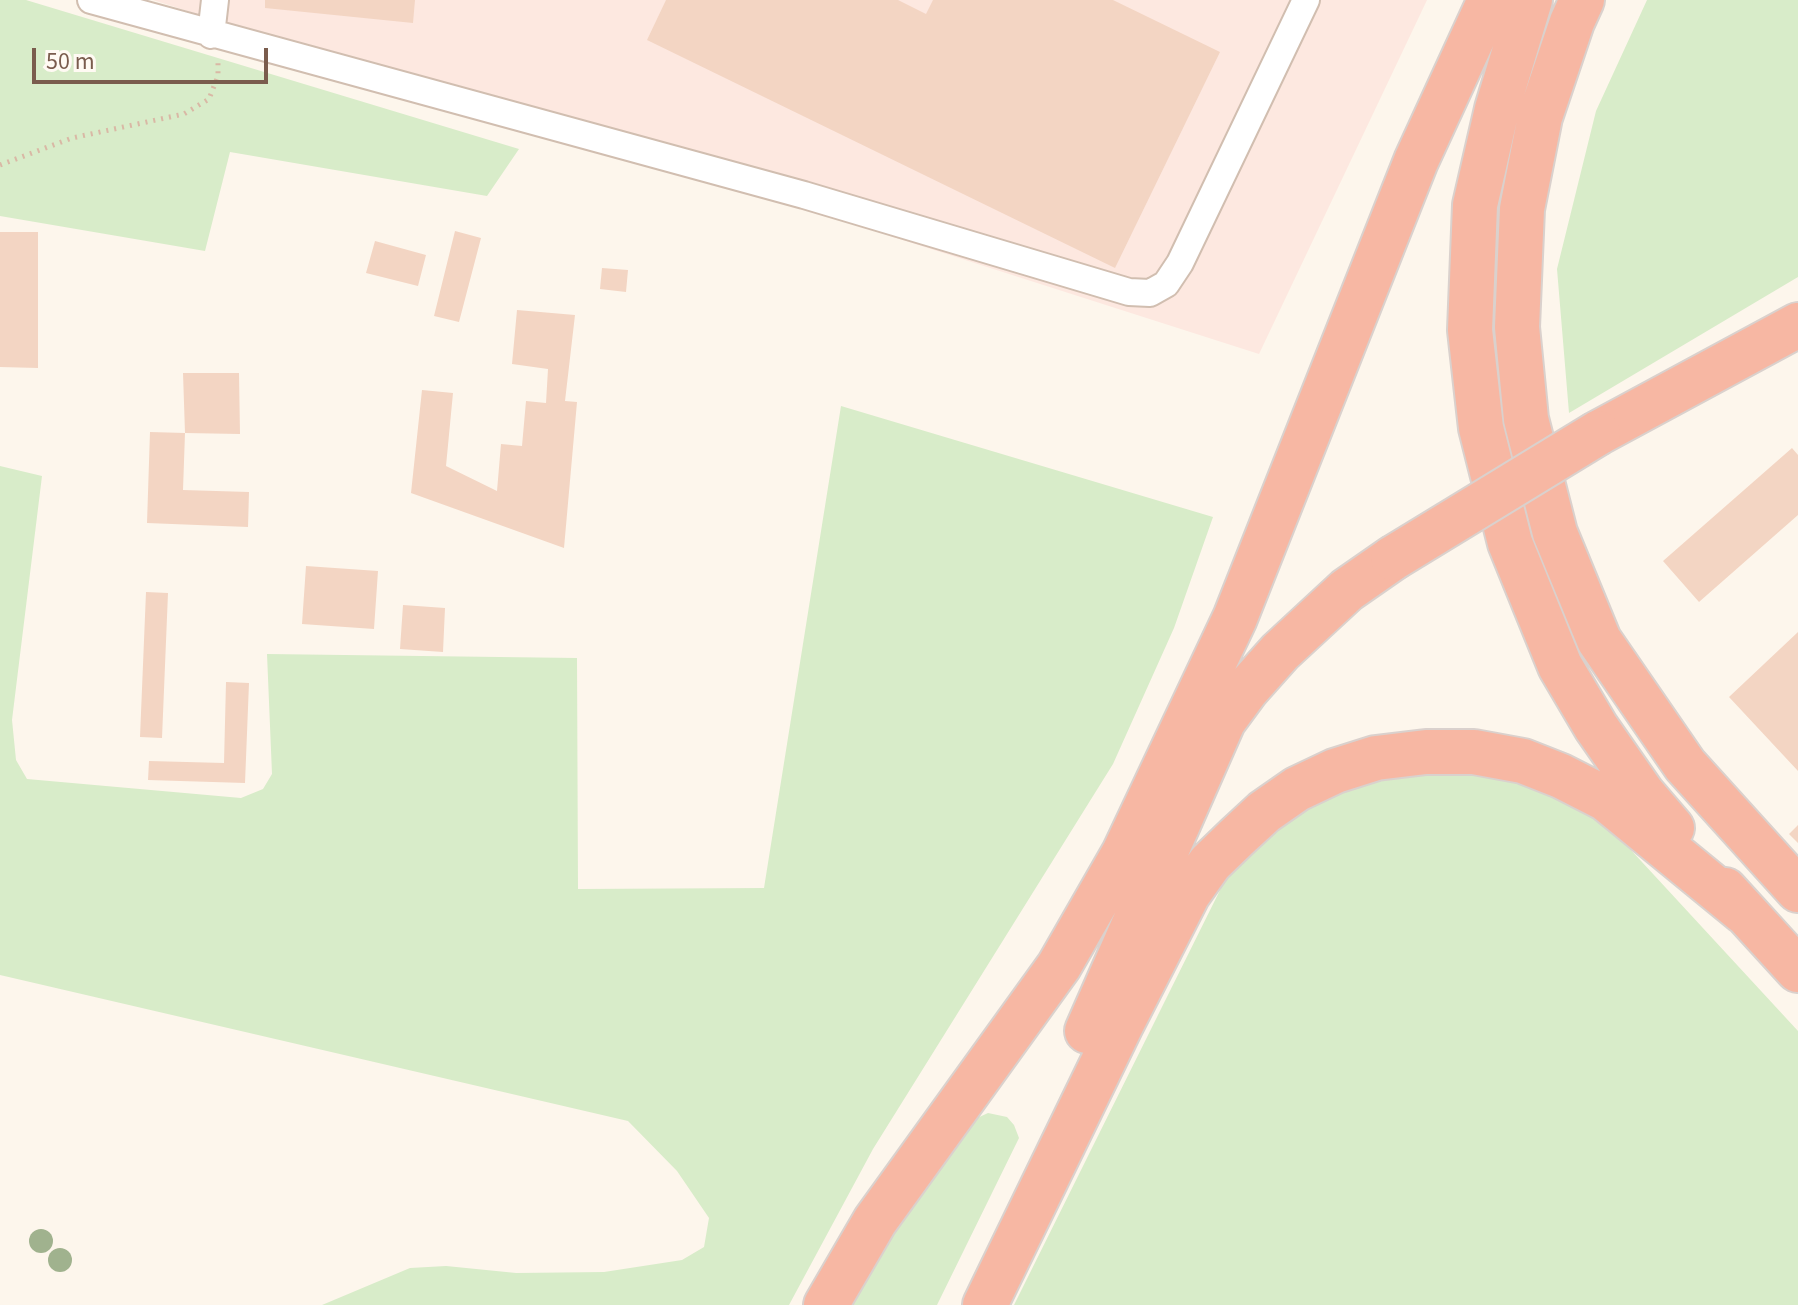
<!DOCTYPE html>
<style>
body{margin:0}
#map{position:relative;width:1798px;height:1305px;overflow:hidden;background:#fdf6ec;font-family:"Source Sans 3",sans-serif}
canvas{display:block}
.scale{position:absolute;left:32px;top:48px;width:236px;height:36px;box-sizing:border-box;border:4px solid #7a5c4d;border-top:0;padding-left:10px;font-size:24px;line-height:28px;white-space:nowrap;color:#7a5c4d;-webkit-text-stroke:6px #fffaf3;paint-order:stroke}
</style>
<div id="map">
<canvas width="1798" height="1305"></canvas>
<div class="scale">50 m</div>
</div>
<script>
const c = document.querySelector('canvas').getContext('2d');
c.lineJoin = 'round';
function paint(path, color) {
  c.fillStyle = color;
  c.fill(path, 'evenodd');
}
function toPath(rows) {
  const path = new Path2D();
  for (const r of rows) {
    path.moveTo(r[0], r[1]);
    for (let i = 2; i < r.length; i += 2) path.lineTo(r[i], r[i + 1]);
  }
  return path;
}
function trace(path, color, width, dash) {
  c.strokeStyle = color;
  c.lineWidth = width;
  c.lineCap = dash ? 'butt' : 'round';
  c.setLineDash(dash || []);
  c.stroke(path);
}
paint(toPath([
 [153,0,1427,0,1259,354]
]), '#fde8e0');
paint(toPath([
 [0,0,26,0,519,149,487,196,230,152,205,251,0,216],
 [1647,0,1798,0,1798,277,1569,413,1557,269,1596,111],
 [841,406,1213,517,1174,628,1113,764,873,1149,789,1305,322,1305,410,1268,446,1266,516,1273,604,1272,682,1260,704,1247,709,1218,677,1171,628,1121,0,975,0,466,42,476,12,720,16,760,27,779,241,798,263,789,272,774,267,654,577,658,578,889,764,888],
 [1458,764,1582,797,1798,1031,1798,1305,1014,1305,1229,872,1300,807,1348,784],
 [988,1113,1007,1117,1014,1125,1019,1138,937,1305,848,1305,881,1246,975,1119]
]), '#d8ecc9');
paint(toPath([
 [265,0,415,0,413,23,265,8],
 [666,0,898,0,926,14,933,0,1113,0,1220,52,1115,268,647,40],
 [455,231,481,238,459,322,434,316],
 [0,232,38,232,38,368,0,367],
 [375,241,426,255,418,286,366,273],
 [602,268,628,270,626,292,600,289],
 [517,310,575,315,565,401,577,402,564,548,411,493,422,390,453,393,446,466,497,491,501,444,522,446,526,401,546,403,548,369,512,364],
 [183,373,239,373,240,434,185,433],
 [150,432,185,433,183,490,249,492,248,527,147,523],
 [1792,448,1798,455,1798,515,1699,602,1663,561],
 [306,566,378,571,374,629,302,624],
 [146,592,168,593,162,738,140,737],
 [403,605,445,608,443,652,400,649],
 [1798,632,1798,771,1729,697],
 [226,682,249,683,245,783,148,780,149,761,224,763],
 [1798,825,1798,843,1789,834]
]), '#f3d5c3');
const street = toPath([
 [91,0,804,195,1129,292,1150,293,1166,284,1180,263,1306,0],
 [211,35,215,0]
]);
const highway = toPath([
 [1530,0,1497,109,1475,205,1470,330,1481,428,1510,543,1560,666,1596,727,1642,793,1672,828],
 [1582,0,1572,22,1540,117,1522,209,1517,327,1526,419,1555,533,1599,640,1685,765,1798,890],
 [1598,433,1798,325],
 [1205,746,1247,689,1280,652,1347,590,1393,558],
 [1725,890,1798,970],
 [1087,1031,1223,722],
 [826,1305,875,1221,1059,966,1124,853,1235,618,1416,161,1490,0],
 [985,1305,1121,1025,1188,894,1210,863,1237,837,1264,812,1297,789,1335,771,1376,758,1426,752,1474,752,1523,761,1561,776,1606,799,1744,912]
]);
trace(street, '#d1beb0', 30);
trace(highway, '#dad1cd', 48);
trace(toPath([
 [0,165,72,138,184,114,209,99,218,76,218,63]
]), '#d9b8a5', 5, [2, 6]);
trace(street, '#fff', 26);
trace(highway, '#f7b7a3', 44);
const highwayBridge = toPath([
 [1393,558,1598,433]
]);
trace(highwayBridge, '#dad1cd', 48, []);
trace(highwayBridge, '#f7b7a3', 44);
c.fillStyle = '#a0b28e';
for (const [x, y] of [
 [41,1241],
 [60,1260]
]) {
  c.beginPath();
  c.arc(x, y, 12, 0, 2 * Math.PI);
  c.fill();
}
</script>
